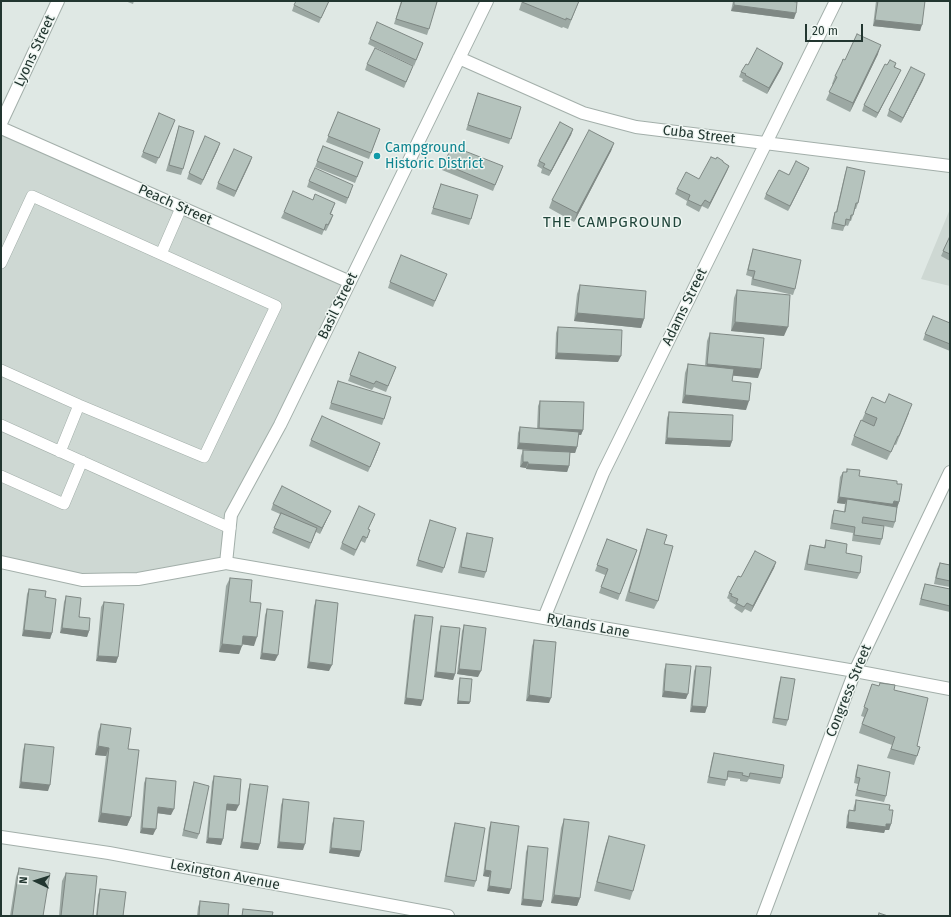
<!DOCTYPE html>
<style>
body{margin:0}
#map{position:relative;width:951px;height:917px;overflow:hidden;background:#dfe8e4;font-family:"Fira Sans",sans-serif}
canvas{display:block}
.frame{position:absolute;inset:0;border:2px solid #223630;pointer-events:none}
.north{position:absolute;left:16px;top:861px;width:40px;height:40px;-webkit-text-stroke:3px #eff6f2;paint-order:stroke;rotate:274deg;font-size:11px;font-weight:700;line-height:16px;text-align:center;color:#223630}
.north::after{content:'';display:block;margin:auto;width:14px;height:18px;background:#223630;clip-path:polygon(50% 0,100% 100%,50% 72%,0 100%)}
.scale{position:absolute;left:805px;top:24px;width:58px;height:18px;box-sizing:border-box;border:2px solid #223630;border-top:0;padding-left:5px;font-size:12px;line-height:14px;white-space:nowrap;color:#223630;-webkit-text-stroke:3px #eff6f2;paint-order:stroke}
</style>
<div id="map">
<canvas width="951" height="917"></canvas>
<div class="frame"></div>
<div class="north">N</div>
<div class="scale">20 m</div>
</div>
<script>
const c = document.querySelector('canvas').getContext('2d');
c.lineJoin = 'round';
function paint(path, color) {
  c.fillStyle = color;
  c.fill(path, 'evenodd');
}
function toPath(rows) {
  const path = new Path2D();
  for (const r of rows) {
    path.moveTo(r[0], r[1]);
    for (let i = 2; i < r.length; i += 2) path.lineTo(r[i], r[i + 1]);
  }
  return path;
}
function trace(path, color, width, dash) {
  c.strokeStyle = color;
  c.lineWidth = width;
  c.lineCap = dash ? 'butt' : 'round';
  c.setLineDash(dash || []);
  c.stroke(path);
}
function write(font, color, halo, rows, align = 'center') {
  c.font = font + ' "Fira Sans",sans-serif';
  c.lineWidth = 3;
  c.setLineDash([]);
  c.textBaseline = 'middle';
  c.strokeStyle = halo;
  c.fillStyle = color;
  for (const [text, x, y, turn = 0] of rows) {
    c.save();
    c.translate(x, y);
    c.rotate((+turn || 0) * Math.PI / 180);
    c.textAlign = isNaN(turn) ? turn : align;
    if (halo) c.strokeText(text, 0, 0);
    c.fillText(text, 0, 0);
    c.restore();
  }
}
paint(toPath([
 [1,128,350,282,231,515,226,563,82,580,1,562],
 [950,209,950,286,921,279]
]), '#ced8d3');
const service = toPath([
 [161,254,181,208],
 [1,263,32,196,276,306,204,457,79,405,1,370],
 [1,425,230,528],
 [60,452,79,405],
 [1,476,64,504,82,461]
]);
const minor = toPath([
 [459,58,583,113,636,127,950,166],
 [1,123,58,1],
 [1,128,350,282],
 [1,562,82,580,138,579,226,563,544,618,855,671,950,689],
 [226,563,231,515,280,425,487,1],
 [544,618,603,473,836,1],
 [1,837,109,853,448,916]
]);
const tertiary = toPath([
 [763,916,855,671,950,472]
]);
trace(service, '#a3afaa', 12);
trace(minor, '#a3afaa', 14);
trace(tertiary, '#a3afaa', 14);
trace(service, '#fff', 11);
trace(minor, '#fff', 12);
trace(tertiary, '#fff', 12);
paint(toPath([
 [125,1,134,1,133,4],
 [329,1,319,23,292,11,294,5],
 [401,1,429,29,427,35,394,24],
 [522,1,579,1,568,29,563,27,562,28,519,10],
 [733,1,790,1,794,19,731,11],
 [876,1,925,1,920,31,873,26],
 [370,39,421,49,414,66,368,44],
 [878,54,850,112,826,100,833,85,832,84,835,76,845,60],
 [783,63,781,69,767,94,742,81,743,79,739,77,741,72,748,65],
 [896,63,895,67,898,76,876,118,862,111,864,105,887,65],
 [367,64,411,71,404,88,365,70],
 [923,80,901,123,887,116,889,110],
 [476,99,521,107,509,144,466,130],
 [338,112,380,129,369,159,326,142],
 [159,113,173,125,156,164,141,157],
 [179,126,183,169,181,175,166,171],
 [573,129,571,135,549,176,541,173,542,169,537,166,539,161],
 [614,143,611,151,574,222,549,208,552,200],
 [323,146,363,162,355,183,315,167],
 [218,149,201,185,187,179,189,173],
 [252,157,234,197,216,189,218,183],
 [723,162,729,166,727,171,708,209,702,206,699,212,686,205,687,201,675,194,677,189,699,179],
 [444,164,503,166,493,191,442,170],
 [847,167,858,203,856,209,855,209,851,221,850,221,848,226,845,225,843,231,831,229,833,218,835,212,836,212,845,173],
 [807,173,788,211,764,199,766,194,789,175],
 [309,181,351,191,346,204,307,187],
 [441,184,471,219,469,225,431,214],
 [313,200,335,203,331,214,333,215,331,221,326,231,324,230,322,235,281,218,284,212],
 [950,236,950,261,941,256],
 [753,249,795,289,793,295,751,285,752,277,746,275,751,255],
 [444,280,433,307,388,288,390,282],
 [580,285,644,319,641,328,574,321,577,294],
 [737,290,784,336,731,331,734,298],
 [950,323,950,351,923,340,925,334],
 [558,327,618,362,555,359,556,333],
 [710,333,758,378,733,375,732,381,746,410,682,403,685,373,688,364,705,366,707,341],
 [359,352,396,367,386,392,374,387,372,390,348,381],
 [338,381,384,419,382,425,329,409],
 [540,401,583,430,581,435,578,435,577,447,575,453,570,453,569,466,567,472,526,469,526,468,520,467,521,456,523,450,543,451,517,449,518,433,520,427,537,429,538,406],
 [669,412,732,441,730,447,665,444,667,418],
 [865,413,909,413,896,445,894,444,887,460,851,445,854,436,862,420],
 [311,440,378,449,368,472,309,446],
 [847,469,859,476,897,484,899,502,897,508,895,522,893,528,884,526,882,539,880,545,852,541,853,533,830,529,832,516,834,510,844,512,845,504,837,503,840,477,843,472,846,472],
 [273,504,328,517,320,534,316,532,309,549,272,533,280,514,271,510],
 [373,519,368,529,370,530,365,543,361,541,354,556,340,549,342,543],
 [430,520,444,568,442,573,416,566],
 [647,529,664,544,658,601,654,609,625,601,644,537],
 [467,533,486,572,484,578,458,573,465,539],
 [607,539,637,550,618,600,599,593,605,575,595,571],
 [826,540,846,553,860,573,857,579,804,570,808,551,810,545,824,547],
 [776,562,774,568,751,612,745,609,742,613,734,608,736,605,729,601,730,600,727,598,729,593,741,577],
 [940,563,950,565,950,587,934,584,937,569],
 [230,578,250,602,254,646,242,644,239,654,219,652,226,586],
 [925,584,950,589,950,612,919,605,923,589],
 [29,589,45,597,52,633,50,639,22,636,27,594],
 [66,596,89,631,87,637,60,633,64,602],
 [316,600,329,671,307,668,314,606],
 [104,602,118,657,116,663,96,661,101,607],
 [267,609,275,661,260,659,265,615],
 [415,615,421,706,404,704,413,621],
 [464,625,478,677,457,674,462,631],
 [441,626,455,674,453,680,434,677,439,632],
 [534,640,549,703,526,701,532,646],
 [666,664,686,699,662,697,664,670],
 [696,666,707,707,705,713,690,712,694,671],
 [781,677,788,720,786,726,772,723,779,683],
 [460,678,470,702,469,704,457,704,459,681],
 [872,684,894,690,917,746,920,747,914,765,887,758,892,745,859,733,864,717,861,716],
 [101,724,128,749,131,817,127,826,98,822,106,756,95,755,98,732],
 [25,744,48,791,19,788,23,750],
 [714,753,782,778,780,784,749,779,747,782,740,781,740,779,727,777,725,786,707,783,712,759],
 [858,765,886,796,884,802,855,796,858,784,854,783,856,771],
 [214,776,236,811,226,810,223,839,221,845,206,843,212,782],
 [146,778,171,815,157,813,153,835,140,833,144,783],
 [194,782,199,834,197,839,182,836,192,788],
 [250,784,260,844,258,850,240,848,248,790],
 [283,799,303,850,277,848,281,805],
 [856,800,889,810,891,824,889,830,885,830,884,833,846,828,847,816,849,810,853,811,854,806],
 [334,818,361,851,359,857,329,853,332,824],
 [564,819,580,898,577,906,551,903,561,828],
 [491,822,511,889,509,894,487,891,489,877,483,876,489,828],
 [455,823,476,881,474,887,444,882,453,829],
 [609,836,633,891,630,900,594,891,606,844],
 [528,846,543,901,541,907,521,905,526,852],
 [19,868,43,916,10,916,16,877],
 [66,873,93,916,59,916,62,881],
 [100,889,123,916,96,916,98,895],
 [200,901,228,916,197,916,198,907]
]), '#9ca8a3');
paint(toPath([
 [734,5,796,13,794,19,731,11],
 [875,20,922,25,920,31,873,26],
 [881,45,878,54,850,112,853,103],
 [783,63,781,69,767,94,769,88],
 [901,70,898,76,876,118,878,113],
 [925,74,923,80,901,123,903,118],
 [573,129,571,135,549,176,551,171],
 [220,143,218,149,201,185,203,180],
 [614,143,611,151,574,222,577,213],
 [252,157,250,163,234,197,236,191],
 [729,166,727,171,708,209,710,203],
 [809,168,807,173,788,211,790,206],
 [577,313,644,319,641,328,574,321],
 [735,322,788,327,784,336,731,331],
 [557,353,621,356,618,362,555,359],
 [707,364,761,369,758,378,704,373],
 [685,395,749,401,746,410,682,403],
 [539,428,583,430,581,435,537,433],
 [898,436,894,444,887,460,891,452],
 [667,438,732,441,730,447,665,444],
 [380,443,378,449,368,472,370,467],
 [519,443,577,447,575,453,517,449],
 [523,462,528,462,526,468,520,467],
 [528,464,569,466,567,472,526,469],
 [839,497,894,501,899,502,897,508,847,499,845,504,837,503],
 [331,511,328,517,320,534,322,528],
 [776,562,774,568,751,612,753,606],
 [62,628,89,631,87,637,60,633],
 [24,630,52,633,50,639,22,636],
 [243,636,257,637,254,646,240,644],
 [222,644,242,646,239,654,219,652],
 [262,653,278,655,275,661,260,659],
 [98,656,118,657,116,663,96,661],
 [309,662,332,665,329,671,307,668],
 [459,669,481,671,478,677,457,674],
 [436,672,455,674,453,680,434,677],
 [664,691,688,694,686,699,662,697],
 [529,695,551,698,549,703,526,701],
 [406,698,423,700,421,706,404,704],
 [458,701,470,702,469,704,457,704],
 [692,706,707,707,705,713,690,712],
 [98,746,109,748,106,756,95,755],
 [21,782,50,785,48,791,19,788],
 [227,804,239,805,236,811,225,810],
 [158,807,174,809,171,815,156,813],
 [101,813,131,817,127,826,98,822],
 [848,822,886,824,891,824,889,830,885,830,884,833,846,828],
 [142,828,156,829,153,835,140,833],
 [208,838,223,839,221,845,206,843],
 [242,842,260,844,258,850,240,848],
 [279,842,305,844,303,850,277,848],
 [331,848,361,851,359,857,329,853],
 [485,870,491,871,489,877,483,876],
 [489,886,511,889,509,894,487,891],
 [554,895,580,898,577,906,551,903],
 [523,899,543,901,541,907,521,905]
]), '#7f8884');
const building = toPath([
 [296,1,329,1,321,18,294,5,296,1],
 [402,1,435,1,437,2,429,29,396,19,402,1],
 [522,1,579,1,571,20,566,18,566,20,522,2,522,1],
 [734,1,790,1,797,2,796,13,734,5,734,1],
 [878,1,925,1,922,25,875,20,878,1],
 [377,22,423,43,416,60,370,39,377,22],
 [857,34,881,45,853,103,829,92,837,77,835,76,842,62,843,59,845,60,857,34],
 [375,48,413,66,406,82,367,64,375,48],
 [757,48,783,63,769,88,745,75,746,74,741,72,746,64,748,65,757,48],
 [890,60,896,63,894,67,901,70,878,113,864,105,885,64,887,65,890,60],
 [911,67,925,74,903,118,889,110,911,67],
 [478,93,521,107,511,139,468,125,478,93],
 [338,112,380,129,371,153,328,136,338,112],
 [159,113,175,120,159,158,143,152,159,113],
 [560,122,573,129,551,171,543,167,545,164,539,161,560,122],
 [179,126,194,131,183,169,169,165,179,126],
 [589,130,614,143,577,213,552,200,589,130],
 [205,136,220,143,203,180,189,173,205,136],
 [323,146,363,162,357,177,317,161,323,146],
 [452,146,503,166,495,185,444,164,452,146],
 [234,149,252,157,236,191,218,183,234,149],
 [711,157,716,159,717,157,723,161,723,162,729,166,710,203,705,200,701,206,688,200,690,195,677,189,686,172,699,179,711,157],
 [796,161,809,168,790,206,766,194,779,170,789,175,796,161],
 [847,167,865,171,858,203,856,203,853,215,851,215,850,220,846,219,845,226,833,223,835,212,837,212,837,211,847,167],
 [315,168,353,185,348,198,309,181,315,168],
 [441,184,478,195,471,219,433,208,441,184],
 [293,191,313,200,315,194,335,203,330,214,333,215,328,225,326,224,324,230,284,212,293,191],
 [950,236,950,254,943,251,950,236],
 [753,249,801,260,795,289,753,279,755,271,748,270,753,249],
 [401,255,447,274,435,301,390,282,401,255],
 [580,285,646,291,644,319,577,313,580,285],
 [737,290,790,295,788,327,735,322,737,290],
 [933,316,950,323,950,344,925,334,933,316],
 [558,327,622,330,621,356,557,353,558,327],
 [710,333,764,338,761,369,707,364,710,333],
 [359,352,396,367,388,386,376,381,374,384,350,375,359,352],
 [688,364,734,369,732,381,751,383,749,401,685,395,688,364],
 [338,381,391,397,384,419,331,403,338,381],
 [889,394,912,404,899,436,898,436,891,452,854,436,861,420,874,426,877,418,865,413,872,397,885,403,889,394],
 [540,401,584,402,583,430,539,428,540,401],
 [669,412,733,415,732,441,667,438,669,412],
 [322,416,380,443,370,467,311,440,322,416],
 [520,427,579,432,577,447,519,443,520,427],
 [523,450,570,452,569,466,528,464,528,462,523,462,523,450],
 [847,469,860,470,859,476,897,481,897,484,902,484,899,502,894,501,893,504,891,504,839,497,843,472,847,472,847,469],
 [282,486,331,511,322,528,273,504,282,486],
 [847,499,897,507,895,522,863,517,862,523,884,526,882,539,854,535,855,527,832,523,834,510,845,512,847,499],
 [359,506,375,514,368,529,370,530,367,538,363,536,356,550,342,543,359,506],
 [281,513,317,528,311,543,274,528,281,513],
 [430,520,456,528,444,568,418,560,430,520],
 [647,529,667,535,664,544,673,546,658,601,629,592,647,529],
 [467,533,493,538,486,572,461,567,467,533],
 [607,539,637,550,620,594,601,587,608,569,597,565,607,539],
 [826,540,847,544,846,553,862,556,860,573,807,564,810,545,825,548,826,540],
 [755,551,776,562,753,606,747,603,744,607,736,603,738,599,731,596,732,594,729,593,738,576,741,577,755,551],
 [940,563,950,565,950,581,936,578,940,563],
 [230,578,252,580,250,602,261,603,257,637,243,636,242,646,222,644,230,578],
 [925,584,950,589,950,606,921,599,925,584],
 [29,589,46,591,45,597,56,599,52,633,24,630,29,589],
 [66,596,81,598,79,617,90,618,89,631,62,628,66,596],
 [316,600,338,603,332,665,309,662,316,600],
 [104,602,124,604,118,657,98,656,104,602],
 [267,609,283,611,278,655,262,653,267,609],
 [415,615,433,617,423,700,406,698,415,615],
 [464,625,486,628,481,671,459,669,464,625],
 [441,626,460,628,455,674,436,672,441,626],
 [534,640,556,642,551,698,529,695,534,640],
 [666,664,691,666,688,694,664,691,666,664],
 [696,666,711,667,707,707,692,706,696,666],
 [781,677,795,679,788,720,774,718,781,677],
 [460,678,472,679,470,702,458,701,460,678],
 [880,683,895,685,894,690,928,698,917,746,920,747,917,756,891,749,895,737,862,724,868,709,864,707,872,684,879,686,880,683],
 [101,724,131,728,128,749,139,750,131,817,101,813,109,748,98,746,101,724],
 [25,744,54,747,50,785,21,782,25,744],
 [714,753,784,765,782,778,750,773,749,777,742,775,743,773,728,771,727,780,709,777,714,753],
 [858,765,890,772,886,796,857,790,860,778,856,777,858,765],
 [214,776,241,779,239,805,227,804,223,839,208,838,214,776],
 [146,778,176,781,174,809,158,807,156,829,142,828,146,778],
 [194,782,209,786,199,834,184,830,194,782],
 [250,784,268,786,260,844,242,842,250,784],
 [283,799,309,802,305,844,279,842,283,799],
 [856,800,890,805,889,810,893,810,891,824,886,824,886,827,848,822,849,810,855,811,856,800],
 [334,818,364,821,361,851,331,848,334,818],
 [564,819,589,822,580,898,554,895,564,819],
 [491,822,519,826,511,889,489,886,491,871,485,870,491,822],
 [455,823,485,828,476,881,446,876,455,823],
 [609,836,645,845,633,891,597,882,609,836],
 [528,846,548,848,543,901,523,899,528,846],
 [19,868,50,873,43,916,12,916,19,868],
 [66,873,97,876,93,916,61,916,66,873],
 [100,889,126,892,123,916,97,916,100,889],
 [200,901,229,904,228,916,199,916,200,901],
 [243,909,273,912,272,916,242,916,243,909],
 [879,913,888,916,878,916,879,913]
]);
paint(building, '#b5c3bd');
trace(building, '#7f8884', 1);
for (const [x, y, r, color] of [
 [377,156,4,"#0f9aa8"]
]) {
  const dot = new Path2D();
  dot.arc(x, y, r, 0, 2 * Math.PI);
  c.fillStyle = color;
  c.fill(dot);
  trace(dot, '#eff6f2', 1.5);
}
write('14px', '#223630', '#eff6f2', [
 ["Lyons Street",35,51,-65],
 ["Cuba Street",699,135,7],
 ["Peach Street",175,205,24],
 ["Basil Street",338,306,-64],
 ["Adams Street",685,307,-64],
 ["Rylands Lane",588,626,10],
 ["Congress Street",849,691,-68],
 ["Lexington Avenue",225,875,11]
]);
write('14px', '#0d838f', '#eff6f2', [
 ["Campground",385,148],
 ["Historic District",385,164]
], 'left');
c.letterSpacing = '1px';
write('15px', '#21463b', '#eff6f2', [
 ["THE CAMPGROUND",613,223]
]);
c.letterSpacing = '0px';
</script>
